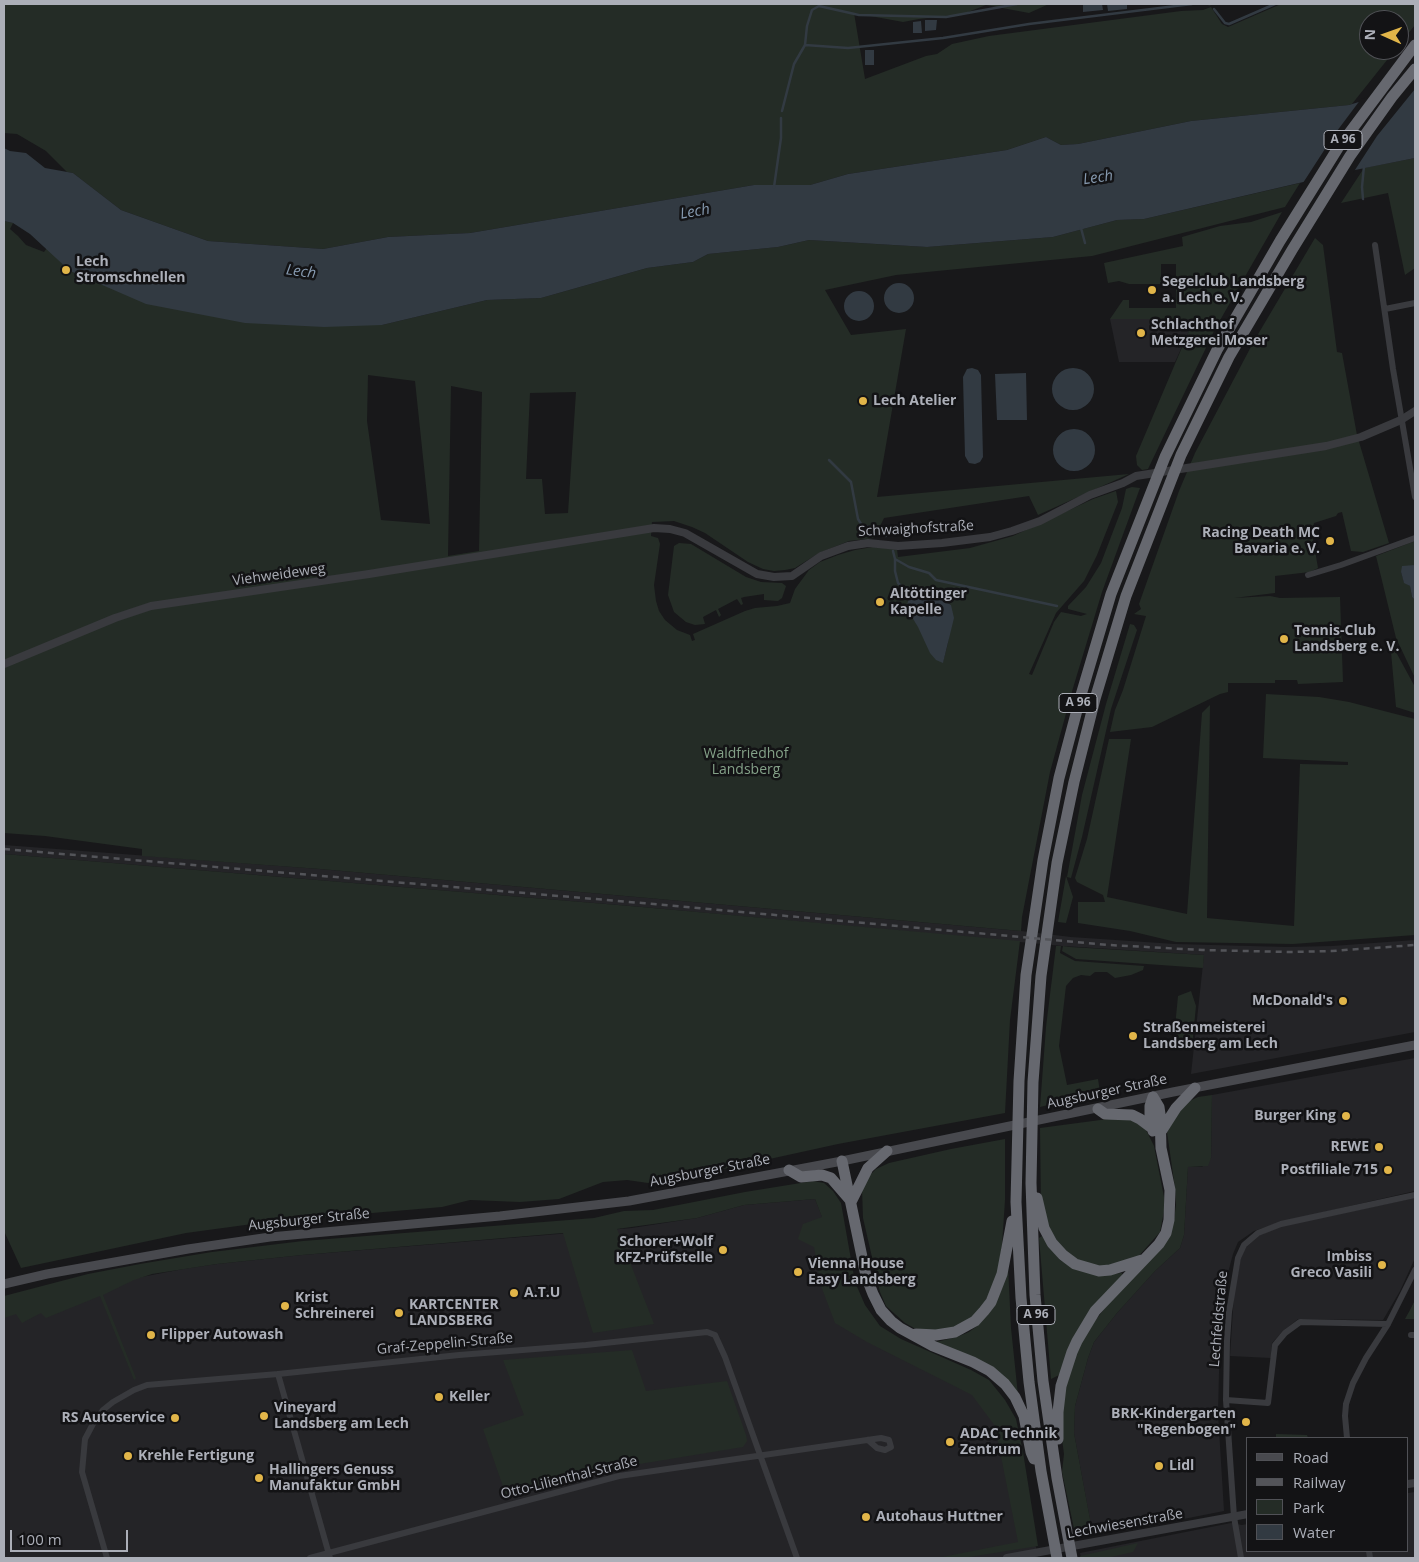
<!DOCTYPE html>
<meta charset="utf-8">
<style>
body{margin:0}
#map{position:relative;width:1419px;height:1562px;overflow:hidden;background:#18181a;font-family:"Open Sans",sans-serif}
canvas{display:block}
.frame{position:absolute;inset:0;border:5px solid #acafb8;pointer-events:none}
.legend{position:absolute;left:1246px;top:1437px;width:162px;height:115px;box-sizing:border-box;background:#131315;border:1px solid #505156;margin:0;padding:6px 9px;list-style:none;font-size:15px;color:#acafb8}
.legend li{display:flex;align-items:center;gap:10px;height:25px}
.legend b{width:25px;border:1px solid #505156}
.north{position:absolute;left:1359px;top:10px;width:50px;height:50px;box-sizing:border-box;background:#131315;border:1px solid #505156;border-radius:50%;rotate:272deg;font-size:14px;font-weight:700;line-height:20px;text-align:center;color:#acafb8}
.north::after{content:'';display:block;margin:auto;width:18px;height:22px;background:#e1b549;clip-path:polygon(50% 0,100% 100%,50% 72%,0 100%)}
.scale{position:absolute;left:10px;top:1530px;width:118px;height:22px;box-sizing:border-box;border:2px solid #acafb8;border-top:0;padding-left:6px;font-size:15px;line-height:18px;white-space:nowrap;color:#acafb8;-webkit-text-stroke:4px #131315;paint-order:stroke}
</style>
<div id="map">
<canvas width="1419" height="1562"></canvas>
<div class="frame"></div>
<ul class="legend">
<li><b style="height:6px;background:#48494e"></b>Road</li>
<li><b style="height:6px;background:#535459"></b>Railway</li>
<li><b style="height:14px;background:#242c26"></b>Park</li>
<li><b style="height:14px;background:#323a42"></b>Water</li>
</ul>
<div class="north">N</div>
<div class="scale">100 m</div>
</div>
<script>
const c = document.querySelector('canvas').getContext('2d');
c.lineJoin = 'round';
function paint(path, color) {
  c.fillStyle = color;
  c.fill(path, 'evenodd');
}
function toPath(rows) {
  const path = new Path2D();
  for (const r of rows) {
    if (r.length === 3) {
      path.moveTo(r[0] + r[2], r[1]);
      path.arc(r[0], r[1], r[2], 0, 2 * Math.PI);
      continue;
    }
    path.moveTo(r[0], r[1]);
    for (let i = 2; i < r.length; i += 2) path.lineTo(r[i], r[i + 1]);
  }
  return path;
}
function trace(path, color, width, dash) {
  c.strokeStyle = color;
  c.lineWidth = width;
  c.lineCap = dash ? 'butt' : 'round';
  c.setLineDash(dash || []);
  c.stroke(path);
}
function write(font, color, halo, rows, align = 'center') {
  c.font = font + ' "Open Sans",sans-serif';
  c.lineWidth = 5;
  c.setLineDash([]);
  c.textBaseline = 'middle';
  c.strokeStyle = halo;
  c.fillStyle = color;
  for (const [text, x, y, turn = 0] of rows) {
    c.save();
    c.translate(x, y);
    c.rotate((+turn || 0) * Math.PI / 180);
    c.textAlign = isNaN(turn) ? turn : align;
    if (halo) c.strokeText(text, 0, 0);
    c.fillText(text, 0, 0);
    c.restore();
  }
}
paint(toPath([
 [1195,318,1175,362,1119,362,1110,319],
 [4,845,320,869,1021,931,1071,937,1175,944,1287,947,1332,946,1415,940,1415,1032,1191,1074,1204,955,1063,946,642,907,4,854],
 [1415,1058,1415,1191,1281,1222,1254,1231,1238,1242,1233,1254,1225,1284,1220,1333,1218,1413,1224,1511,1148,1526,1148,1520,1092,1531,1074,1433,1075,1406,1088,1358,1094,1342,1117,1313,1155,1271,1180,1248,1184,1235,1188,1167,1202,1167,1211,1158,1212,1095],
 [1415,1198,1415,1258,1400,1291,1383,1320,1298,1319,1282,1332,1272,1343,1271,1358,1230,1356,1234,1294,1241,1258,1246,1247,1260,1235,1282,1226],
 [815,1199,870,1334,978,1385,1006,1422,1027,1532,1036,1547,1038,1558,4,1558,4,1308,64,1292,183,1269,217,1264,302,1255,632,1228,697,1218,744,1205],
 [1415,1492,1415,1558,1081,1558,1080,1553,1231,1523,1242,1525,1248,1524,1248,1551,1408,1551,1408,1493]
]), '#242427');
paint(toPath([
 [4,4,1049,4,1029,13,986,5,963,14,919,19,903,22,854,13,865,79,926,56,937,54,952,44,989,36,1181,11,1203,10,1211,7,1222,24,1228,27,1281,4,1415,4,1415,25,1399,45,1399,20,1369,20,1369,50,1395,50,1352,104,1349,105,1191,121,1078,144,1061,145,1046,137,1007,150,848,174,810,185,754,185,470,233,388,237,323,249,208,241,121,210,82,180,73,173,67,172,46,151,17,134,4,133],
 [1415,158,1415,268,1405,275,1388,193,1341,203,1364,168],
 [1300,183,1285,207,1092,256,896,275,825,290,851,335,906,329,877,497,1129,474,1038,515,1029,496,884,518,874,538,849,541,819,553,795,568,785,570,774,571,763,569,748,562,705,533,692,527,674,521,652,522,651,536,658,538,660,544,654,585,656,601,659,611,665,620,677,630,690,635,692,641,695,640,693,634,745,611,755,608,777,606,790,603,795,589,809,570,820,562,838,555,855,550,873,547,897,549,898,557,970,548,1013,536,1093,499,1116,491,1118,502,1097,555,1084,581,1056,613,1029,674,1032,675,1054,622,1061,612,1081,616,1087,614,1068,609,1068,606,1086,587,1101,563,1122,508,1126,489,1132,487,1140,488,1102,592,1073,688,1050,772,1022,917,1021,931,320,869,142,856,142,849,45,836,4,833,4,221,13,223,10,229,18,236,26,245,44,252,47,248,70,271,114,289,382,325,487,300,541,298,647,268,693,262,708,254,778,247,809,240,927,247,1053,237,1117,220,1144,219],
 [368,375,415,381,430,524,381,520,367,421],
 [451,386,482,392,479,551,448,556],
 [576,392,568,513,545,514,542,479,526,479,530,393],
 [916,592,943,598,943,600,951,605,948,643,943,662,910,614,910,595],
 [1282,212,1215,329,1148,469,1142,470,1137,465,1136,456,1194,319,1110,319,1123,300,1129,300,1129,308,1176,308,1176,264,1161,264,1161,284,1129,284,1119,281,1108,283,1104,263,1183,246,1182,237,1220,226,1251,222],
 [1315,238,1323,245,1337,352,1342,353,1357,435,1389,543,1363,552,1351,551,1342,512,1338,513,1336,516,1314,523,1312,533,1318,568,1310,572,1275,576,1275,593,1234,598,1270,596,1280,598,1340,597,1343,682,1298,684,1297,680,1275,680,1275,683,1228,683,1228,692,1220,694,1152,727,1110,732,1115,710,1123,690,1146,616,1134,614,1141,609,1139,604,1179,491,1195,453,1254,341],
 [1415,541,1415,565,1401,572,1404,582,1410,586,1412,597,1415,600,1415,678,1396,638,1376,556],
 [679,543,691,544,746,577,761,582,782,583,786,586,782,598,778,601,764,600,764,594,744,597,741,598,743,604,741,605,737,599,718,609,721,615,719,617,716,610,703,617,705,624,695,625,686,622,674,612,668,595,674,546],
 [1130,624,1134,625,1137,630,1111,709,1082,837,1071,878,1067,877,1082,795,1106,704],
 [1390,641,1415,687,1415,713,1396,707],
 [1266,694,1319,697,1349,702,1415,719,1415,935,1293,944,1176,942,1130,931,1078,923,1078,902,1105,902,1103,895,1077,882,1075,878,1087,839,1109,739,1131,739,1107,897,1187,914,1202,713,1210,705,1207,918,1294,926,1300,764,1348,765,1348,762,1263,758],
 [4,854,642,907,1020,941,1010,1020,1005,1113,838,1144,701,1174,648,1183,627,1180,603,1182,559,1199,520,1202,470,1200,442,1207,267,1222,186,1233,21,1268,4,1231],
 [1066,876,1073,897,1066,923,1058,922],
 [1056,946,1061,946,1060,953,1075,961,1144,966,1143,970,1131,975,1115,978,1107,972,1095,972,1090,976,1081,975,1073,978,1066,986,1059,1046,1067,1085,1098,1079,1100,1092,1040,1107,1046,1027],
 [1063,946,1070,947,1204,955,1203,968,1076,959,1062,951],
 [1191,991,1196,1006,1192,1047,1187,1050,1178,1044,1175,1027,1178,996],
 [1212,1095,1211,1158,1208,1166,1188,1167,1184,1235,1180,1248,1155,1271,1117,1313,1094,1342,1088,1358,1075,1406,1074,1433,1092,1530,1148,1520,1148,1526,1076,1538,1062,1472,1064,1454,1060,1424,1067,1377,1084,1335,1174,1219,1176,1205,1175,1188,1167,1132,1183,1104,1198,1097],
 [1123,1117,1130,1118,1146,1130,1154,1146,1164,1197,1164,1211,1160,1232,1137,1258,1127,1262,1099,1267,1076,1259,1055,1241,1041,1207,1040,1128],
 [1005,1139,1005,1200,1002,1245,998,1272,992,1288,982,1308,965,1324,937,1332,914,1328,905,1323,886,1306,880,1292,863,1218,862,1188,869,1176,876,1169,889,1163,951,1149],
 [813,1181,824,1183,833,1191,841,1203,855,1282,865,1305,880,1326,901,1339,971,1370,989,1380,1005,1400,1016,1419,1023,1452,1038,1546,963,1558,937,1558,1018,1542,995,1426,972,1395,867,1342,835,1323,821,1286,814,1247,798,1239,803,1224,822,1217,815,1199,744,1205,697,1218,617,1229,654,1324,593,1333,563,1233,302,1255,217,1264,152,1274,134,1280,103,1295,136,1378,134,1380,100,1296,46,1318,41,1313,22,1323,16,1314,4,1318,4,1296,88,1274,140,1264,212,1252,303,1241,594,1218,624,1211,653,1210,745,1192],
 [1042,1236,1060,1260,1075,1268,1100,1275,1122,1273,1123,1277,1059,1375,1051,1379,1039,1238],
 [1008,1265,1011,1328,1018,1395,936,1342,957,1337,969,1332,977,1326],
 [1415,1300,1415,1319,1405,1319,1410,1310],
 [632,1350,646,1391,727,1381,746,1435,747,1441,743,1447,591,1472,506,1495,483,1429,524,1415,503,1360],
 [1276,1434,1307,1435,1308,1438,1276,1438],
 [1138,1543,1133,1552,1106,1558,1081,1558,1080,1556]
]), '#242c26');
paint(toPath([
 [1083,4,1102,4,1103,10,1083,12],
 [1107,4,1127,4,1127,9,1108,11],
 [925,20,937,20,936,30,925,31],
 [921,21,922,33,913,33,913,22],
 [865,50,874,50,874,65,865,65],
 [1415,85,1415,158,1355,170,1144,219,1117,220,1053,237,927,247,809,240,778,247,708,254,693,262,647,268,541,298,487,300,382,325,324,327,245,323,146,304,70,271,30,234,13,223,4,221,4,148,10,151,26,153,45,168,73,173,121,210,208,241,323,249,388,237,470,233,754,185,810,185,848,174,1007,150,1046,137,1061,145,1078,144,1191,121,1349,105],
 [899,298,15],
 [859,306,15],
 [972,368,978,370,981,375,983,457,980,462,975,464,969,463,965,456,963,377,967,369],
 [1073,389,21],
 [1026,373,1027,420,997,420,995,374],
 [1074,450,21],
 [1415,565,1415,600,1412,597,1410,586,1404,583,1401,572,1402,566],
 [915,594,930,600,943,600,951,605,954,618,943,663,936,660,930,653,918,627,910,614,907,605,910,595]
]), '#323a42');
paint(toPath([
 [1415,83,1415,89,1377,136,1353,173,1301,186,1334,135,1361,99]
]), '#18181a');
trace(toPath([
 [1209,4,1210,4],
 [1214,9,1225,23,1229,24,1275,4],
 [805,45,807,26,812,10,819,6,859,15,946,17,1017,4],
 [782,111,794,64,805,45,848,48,943,38,1029,24,1192,4],
 [774,187,781,138,781,118],
 [1363,199,1362,187,1364,166],
 [1081,228,1085,243],
 [829,460,851,482,858,519,863,527,875,526,886,536],
 [893,551,895,559,909,567,929,573,936,580,1057,606],
 [895,559,895,571,898,583,903,588],
 [907,592,910,595]
]), '#323a42', 2.5);
trace(toPath([
 [1375,245,1393,369,1415,497],
 [1385,309,1415,303],
 [1308,575,1341,565,1415,538],
 [1411,1335,1415,1335],
 [278,1374,330,1558],
 [1226,1400,1268,1403,1275,1345,1285,1333,1300,1322,1388,1324],
 [1347,1438,1345,1416,1346,1404,1353,1383,1366,1358,1388,1324,1415,1270],
 [1369,1551,1370,1558],
 [107,1558,82,1472,85,1439,94,1422,103,1410,113,1402,134,1390,147,1385,278,1374,459,1355,586,1345,707,1332,715,1335,725,1357,797,1558],
 [310,1558,619,1476,881,1438,889,1440,891,1447,885,1450,877,1448,868,1440],
 [1241,1558,1234,1517,1226,1400,1227,1341,1229,1312,1238,1258,1244,1245,1258,1233,1281,1224,1415,1195]
]), '#393a3e', 6);
trace(toPath([
 [4,664,115,618,151,606,369,574,654,528,670,529,685,533,757,574,774,577,792,576,821,556,848,546,868,543,898,546,942,543,990,537,1012,531,1040,521,1090,495,1123,483,1136,476,1326,446,1361,437,1401,420,1415,411],
 [1408,1484,1415,1483],
 [1007,1558,1248,1514]
]), '#393a3e', 8);
trace(toPath([
 [4,1284,47,1274,188,1249,270,1237,500,1216,629,1201,842,1161,1173,1092,1415,1045]
]), '#48494e', 9);
trace(toPath([
 [1098,1109,1105,1114,1132,1115,1140,1119,1152,1128],
 [1162,1130,1176,1108,1195,1088],
 [1153,1131,1150,1118,1150,1106,1153,1097],
 [842,1161,866,1276,873,1294,881,1310,891,1321,900,1328,933,1346,973,1362,990,1371,1005,1384,1015,1397,1024,1416,1031,1452,1034,1459],
 [789,1170,801,1177,822,1175,831,1178,850,1200],
 [1037,1198,1044,1228,1052,1243,1063,1255,1075,1264,1099,1271,1110,1270,1142,1260],
 [851,1202,868,1168,887,1151],
 [916,1334,936,1335,955,1332,975,1321,984,1311,991,1302,1002,1274,1012,1221],
 [1058,1439,1058,1412,1061,1386,1072,1352,1077,1341,1095,1311,1159,1244,1166,1233,1169,1220,1170,1190,1161,1148,1160,1114,1159,1107,1153,1097],
 [1057,1558,1041,1471,1029,1382,1021,1298,1016,1202,1019,1081,1026,975,1043,860,1059,778,1081,695,1111,594,1165,457,1217,350,1280,241,1338,148,1415,45],
 [1072,1558,1057,1478,1043,1381,1035,1295,1031,1183,1033,1082,1041,976,1057,863,1074,782,1095,699,1126,596,1181,455,1229,357,1292,250,1350,156,1392,97,1415,69]
]), '#66686f', 11);
trace(toPath([
 [4,849,642,903,1109,945,1202,950,1288,952,1332,951,1415,945]
]), '#535459', 2.5, [6, 5]);
for (const [x, y, r, color] of [
 [66,270,5,"#e1b549"],
 [1152,290,5,"#e1b549"],
 [1141,333,5,"#e1b549"],
 [863,401,5,"#e1b549"],
 [1330,541,5,"#e1b549"],
 [880,602,5,"#e1b549"],
 [1284,639,5,"#e1b549"],
 [1343,1001,5,"#e1b549"],
 [1133,1036,5,"#e1b549"],
 [1346,1116,5,"#e1b549"],
 [1379,1147,5,"#e1b549"],
 [1388,1170,5,"#e1b549"],
 [723,1250,5,"#e1b549"],
 [1382,1265,5,"#e1b549"],
 [798,1272,5,"#e1b549"],
 [514,1293,5,"#e1b549"],
 [285,1306,5,"#e1b549"],
 [399,1313,5,"#e1b549"],
 [151,1335,5,"#e1b549"],
 [439,1397,5,"#e1b549"],
 [264,1416,5,"#e1b549"],
 [175,1418,5,"#e1b549"],
 [1246,1422,5,"#e1b549"],
 [950,1442,5,"#e1b549"],
 [128,1456,5,"#e1b549"],
 [1159,1466,5,"#e1b549"],
 [259,1478,5,"#e1b549"],
 [866,1517,5,"#e1b549"]
]) {
  const dot = new Path2D();
  dot.arc(x, y, r, 0, 2 * Math.PI);
  c.fillStyle = color;
  c.fill(dot);
  trace(dot, '#131315', 2);
}
for (const [x, y, w] of [
 [1343,140,38],
 [1078,703,38],
 [1036,1315,38]
]) {
  const box = new Path2D();
  box.roundRect(x - w / 2, y - 9.5, w, 19, 4);
  c.fillStyle = '#131315';
  c.fill(box);
  trace(box, '#acafb8', 1);
}
write('bold 12px', '#acafb8', null, [
 ["A 96",1343,140],
 ["A 96",1078,703],
 ["A 96",1036,1315]
]);
write('bold 14px', '#acafb8', '#131315', [
 ["Lech",76,262],
 ["Stromschnellen",76,278],
 ["Segelclub Landsberg",1162,282],
 ["a. Lech e. V.",1162,298],
 ["Schlachthof",1151,325],
 ["Metzgerei Moser",1151,341],
 ["Lech Atelier",873,401],
 ["Racing Death MC",1320,533,"right"],
 ["Bavaria e. V.",1320,549,"right"],
 ["Altöttinger",890,594],
 ["Kapelle",890,610],
 ["Tennis-Club",1294,631],
 ["Landsberg e. V.",1294,647],
 ["McDonald's",1333,1001,"right"],
 ["Straßenmeisterei",1143,1028],
 ["Landsberg am Lech",1143,1044],
 ["Burger King",1336,1116,"right"],
 ["REWE",1369,1147,"right"],
 ["Postfiliale 715",1378,1170,"right"],
 ["Schorer+Wolf",713,1242,"right"],
 ["KFZ-Prüfstelle",713,1258,"right"],
 ["Imbiss",1372,1257,"right"],
 ["Greco Vasili",1372,1273,"right"],
 ["Vienna House",808,1264],
 ["Easy Landsberg",808,1280],
 ["A.T.U",524,1293],
 ["Krist",295,1298],
 ["Schreinerei",295,1314],
 ["KARTCENTER",409,1305],
 ["LANDSBERG",409,1321],
 ["Flipper Autowash",161,1335],
 ["Keller",449,1397],
 ["Vineyard",274,1408],
 ["Landsberg am Lech",274,1424],
 ["BRK-Kindergarten",1236,1414,"right"],
 ["\"Regenbogen\"",1236,1430,"right"],
 ["RS Autoservice",165,1418,"right"],
 ["ADAC Technik",960,1434],
 ["Zentrum",960,1450],
 ["Krehle Fertigung",138,1456],
 ["Lidl",1169,1466],
 ["Hallingers Genuss",269,1470],
 ["Manufaktur GmbH",269,1486],
 ["Autohaus Huttner",876,1517]
], 'left');
write('14px', '#acafb8', '#131315', [
 ["Schwaighofstraße",916,529,-3],
 ["Viehweideweg",279,575,-8],
 ["Augsburger Straße",1107,1092,-12],
 ["Augsburger Straße",710,1171,-11],
 ["Augsburger Straße",309,1220,-6],
 ["Lechfeldstraße",1219,1319,-85],
 ["Graf-Zeppelin-Straße",445,1344,-5],
 ["Otto-Lilienthal-Straße",569,1478,-14],
 ["Lechwiesenstraße",1125,1524,-10]
]);
write('14px', '#84a188', '#131315', [
 ["Waldfriedhof",746,754],
 ["Landsberg",746,770]
]);
write('italic 15px', '#869ab0', '#131315', [
 ["Lech",1098,178,-8],
 ["Lech",695,212,-10],
 ["Lech",301,272,8]
]);
</script>
